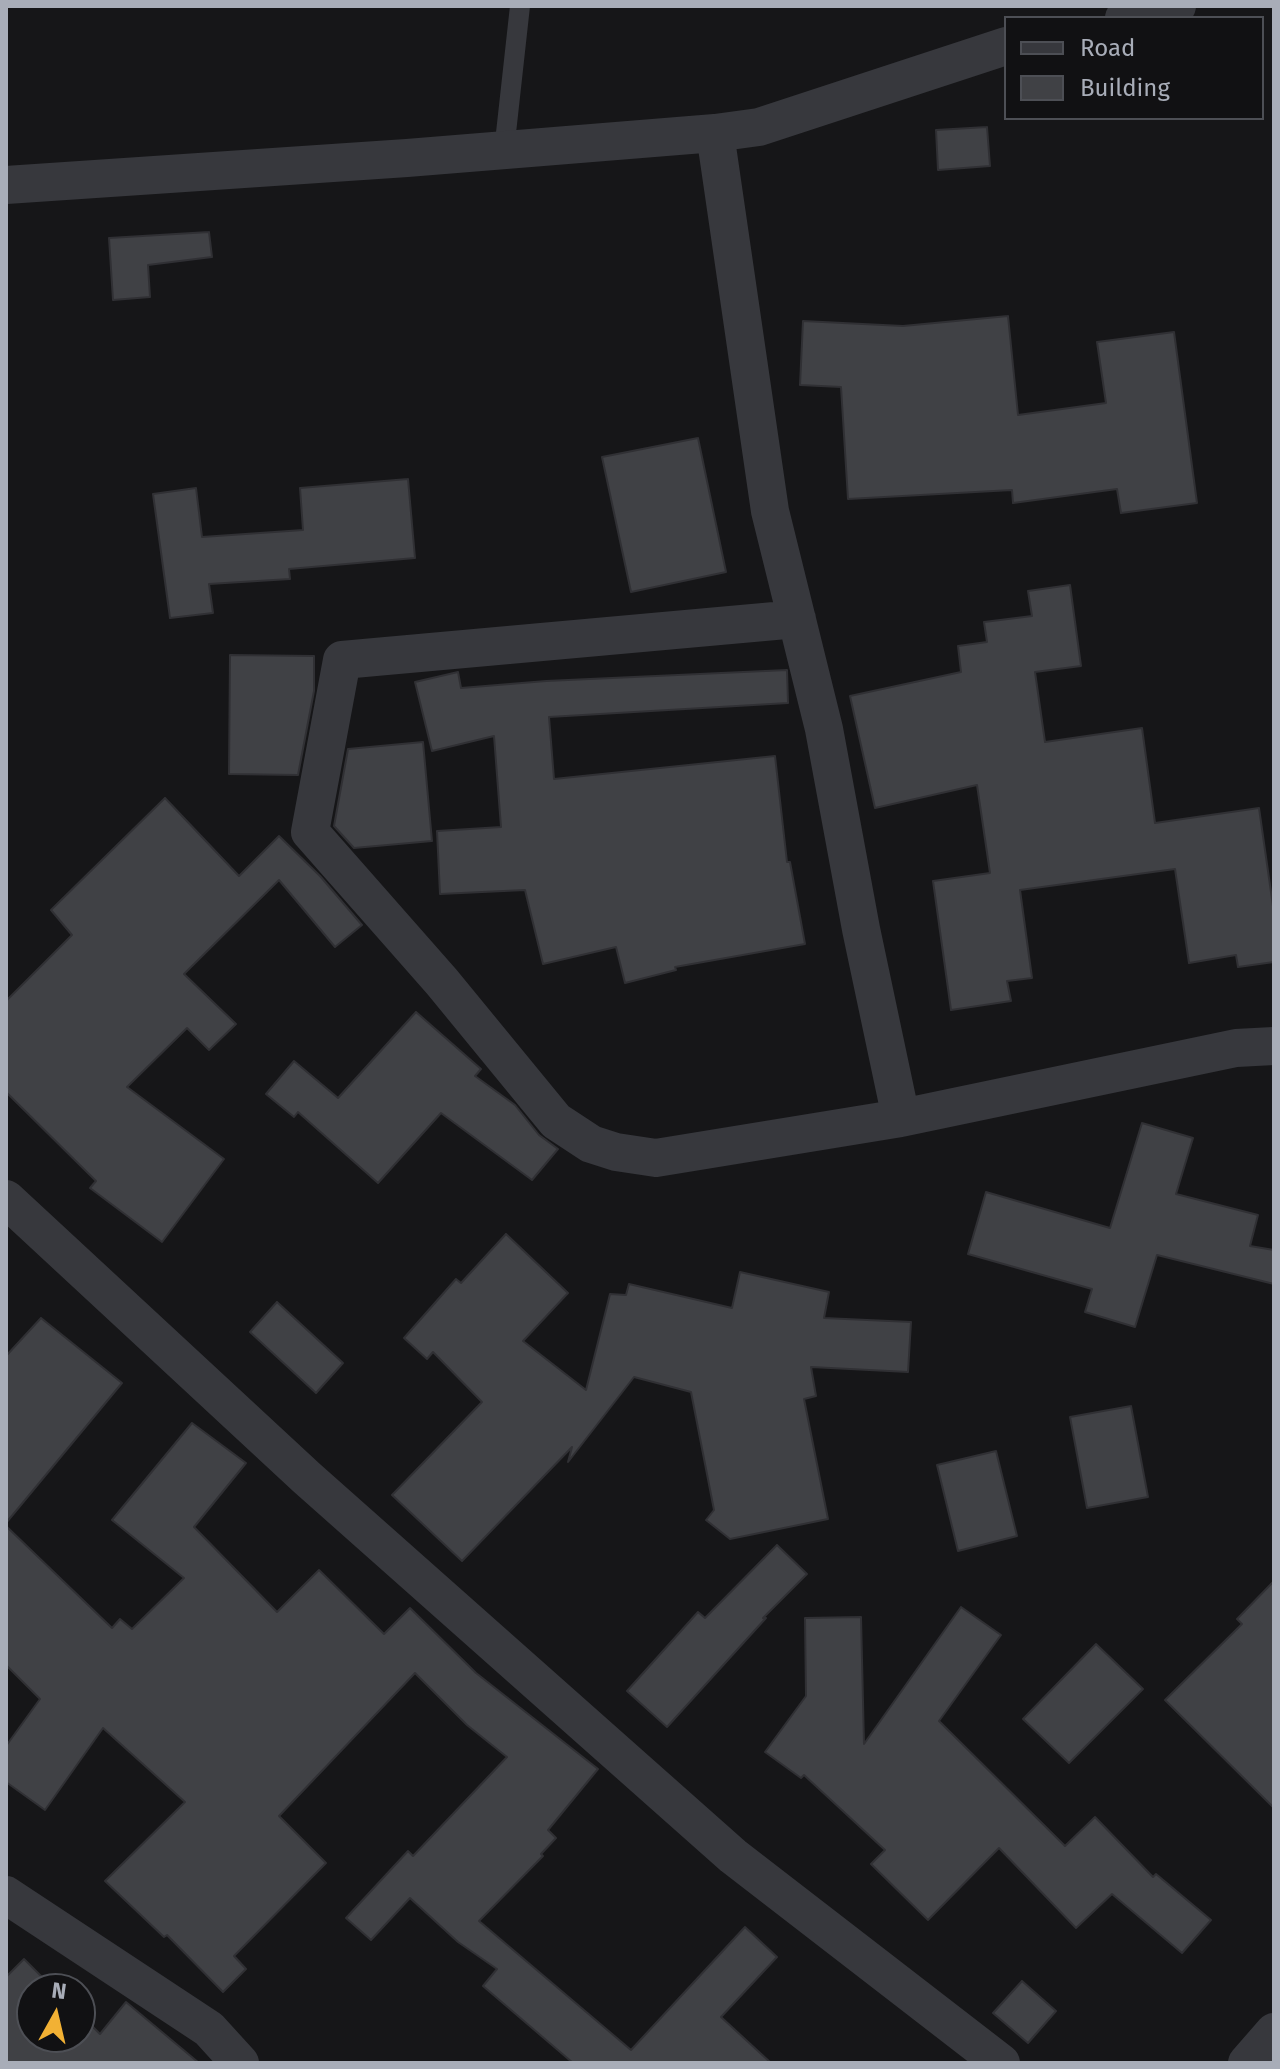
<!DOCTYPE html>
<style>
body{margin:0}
#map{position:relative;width:1280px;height:2069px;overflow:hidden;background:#161618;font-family:"Fira Sans",sans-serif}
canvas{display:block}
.frame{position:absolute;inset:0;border:8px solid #a8adb8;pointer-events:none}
.legend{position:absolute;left:1004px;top:16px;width:260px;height:104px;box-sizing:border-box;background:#111113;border:2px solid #4d4f55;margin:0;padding:10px 14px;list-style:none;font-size:24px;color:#a8adb8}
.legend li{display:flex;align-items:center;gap:16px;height:40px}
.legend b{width:40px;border:2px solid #4d4f55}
.north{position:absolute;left:16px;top:1973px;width:80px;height:80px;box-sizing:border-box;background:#111113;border:2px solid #4d4f55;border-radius:50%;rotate:8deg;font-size:22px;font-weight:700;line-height:32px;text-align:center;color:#a8adb8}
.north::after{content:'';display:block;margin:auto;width:28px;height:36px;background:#f2b134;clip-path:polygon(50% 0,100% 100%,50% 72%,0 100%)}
</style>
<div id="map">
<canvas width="1280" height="2069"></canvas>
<div class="frame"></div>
<ul class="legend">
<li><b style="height:10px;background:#37383d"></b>Road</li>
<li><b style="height:22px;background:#404145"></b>Building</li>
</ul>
<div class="north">N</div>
</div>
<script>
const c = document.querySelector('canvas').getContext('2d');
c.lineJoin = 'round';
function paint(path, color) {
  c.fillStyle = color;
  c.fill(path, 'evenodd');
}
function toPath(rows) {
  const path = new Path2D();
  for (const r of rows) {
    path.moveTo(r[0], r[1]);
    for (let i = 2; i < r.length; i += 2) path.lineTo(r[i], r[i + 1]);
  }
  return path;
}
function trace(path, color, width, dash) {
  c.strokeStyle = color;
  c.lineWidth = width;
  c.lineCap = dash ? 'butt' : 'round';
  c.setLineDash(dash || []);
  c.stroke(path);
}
const building = toPath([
 [987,127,990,166,938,170,936,130,987,127],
 [209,232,212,257,148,265,150,297,113,300,109,238,209,232],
 [1008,316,1018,415,1106,403,1097,342,1174,332,1197,503,1121,513,1117,489,1013,503,1012,490,848,499,841,387,800,385,803,321,903,326,1008,316],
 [698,438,726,572,631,592,602,457,698,438],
 [408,479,415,558,289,569,290,579,209,584,213,613,170,618,153,494,196,488,202,537,303,530,300,488,408,479],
 [1070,585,1081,666,1035,672,1045,742,1142,728,1155,823,1259,808,1274,913,1274,962,1238,967,1236,955,1189,963,1175,869,1020,890,1032,978,1007,981,1011,1001,951,1010,933,881,990,873,977,785,875,808,850,696,961,672,958,646,987,642,984,622,1032,616,1028,591,1070,585],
 [230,655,314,656,314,691,298,775,229,774,230,655],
 [787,670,788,703,549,717,554,779,775,756,787,862,790,862,805,944,675,967,676,970,625,983,616,947,543,964,525,890,440,894,437,831,501,827,494,736,432,751,415,682,458,672,461,688,546,681,787,670],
 [423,742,432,841,354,848,334,826,348,749,423,742],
 [165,798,239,876,279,836,320,876,362,925,335,947,279,880,184,974,236,1024,209,1050,187,1028,127,1087,224,1159,162,1242,90,1188,96,1181,6,1092,6,1001,72,935,51,910,165,798],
 [416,1012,481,1069,475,1076,515,1105,539,1135,558,1149,532,1180,441,1113,378,1183,298,1112,294,1117,266,1094,294,1061,338,1098,416,1012],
 [1142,1123,1193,1138,1176,1194,1258,1215,1250,1246,1274,1250,1274,1284,1157,1255,1135,1327,1085,1312,1092,1289,968,1254,986,1192,1110,1228,1142,1123],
 [506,1234,568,1293,523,1341,586,1390,610,1294,626,1295,629,1284,732,1308,740,1272,829,1292,824,1318,911,1322,908,1372,811,1367,816,1396,804,1399,828,1519,730,1539,706,1520,714,1510,691,1392,634,1377,568,1462,572,1447,462,1561,392,1495,482,1402,433,1352,427,1359,404,1338,456,1279,461,1283,506,1234],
 [277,1302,343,1363,316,1393,250,1332,277,1302],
 [41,1318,122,1383,6,1523,6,1356,41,1318],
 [1131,1406,1148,1497,1087,1508,1070,1417,1131,1406],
 [192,1423,246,1463,194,1527,277,1612,319,1570,384,1634,410,1608,476,1673,598,1769,548,1830,556,1838,541,1854,543,1856,479,1921,631,2050,745,1927,777,1957,721,2017,771,2063,573,2063,483,1986,497,1969,458,1942,410,1898,371,1940,346,1918,408,1851,413,1856,507,1757,467,1725,415,1673,279,1816,326,1863,234,1956,246,1969,223,1992,167,1935,164,1937,105,1881,185,1802,103,1728,45,1810,6,1782,6,1746,40,1699,6,1665,6,1526,112,1628,120,1619,132,1629,184,1578,112,1520,192,1423],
 [996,1451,1017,1536,958,1551,937,1465,996,1451],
 [777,1545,807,1574,763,1618,766,1618,667,1727,627,1691,698,1612,705,1618,777,1545],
 [1274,1581,1274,1808,1165,1700,1242,1624,1237,1619,1274,1581],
 [961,1607,1001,1635,939,1721,1065,1846,1095,1817,1153,1877,1156,1874,1211,1920,1182,1953,1112,1894,1076,1928,999,1848,928,1920,871,1864,885,1850,804,1775,801,1778,765,1752,806,1696,805,1618,861,1617,864,1744,961,1607],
 [1096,1644,1143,1689,1069,1763,1023,1719,1096,1644],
 [24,1959,54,1989,32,1989,32,2037,80,2037,80,2014,100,2034,126,2002,199,2063,6,2063,6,1977,24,1959],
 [1022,1981,1056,2011,1028,2043,993,2013,1022,1981]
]);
paint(building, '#404145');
trace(building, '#303034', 2);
trace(toPath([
 [504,151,520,6]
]), '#37383d', 20);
trace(toPath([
 [1124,18,1177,6],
 [715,133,770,511,824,729,861,929,901,1118],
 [6,185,407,158,715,133,759,127,1006,46],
 [797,619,342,660,310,832,442,982,556,1121,591,1144,616,1152,656,1158,901,1118,1236,1048,1274,1046],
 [6,1199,307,1478,733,1856,1001,2063],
 [6,1895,209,2029,240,2063],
 [1247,2063,1274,2032]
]), '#37383d', 38);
</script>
